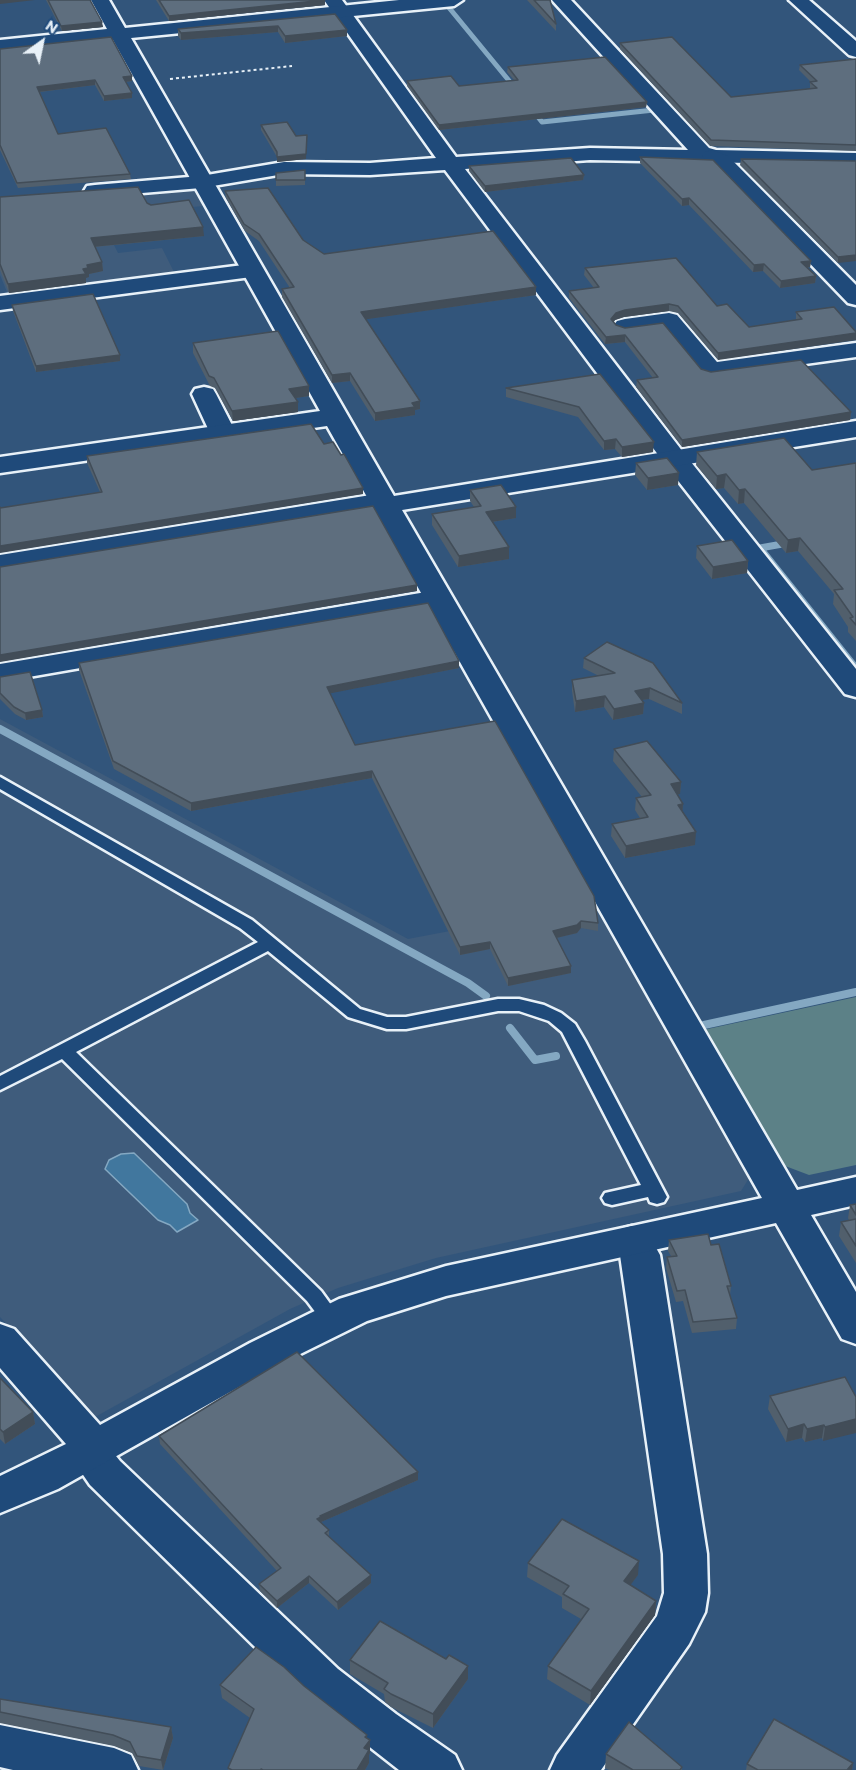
<!DOCTYPE html>
<style>
body{margin:0}
#map{position:relative;width:856px;height:1770px;overflow:hidden;background:#32557b;font-family:Itim,sans-serif}
canvas{display:block}
.north{position:absolute;left:12px;top:12px;width:60px;height:60px;-webkit-text-stroke:4px #1f4a7a;paint-order:stroke;rotate:33deg;font-size:16px;font-weight:700;line-height:24px;text-align:center;color:#e8f1f8}
.north::after{content:'';display:block;margin:auto;width:21px;height:27px;background:#e8f1f8;clip-path:polygon(50% 0,100% 100%,50% 72%,0 100%)}
</style>
<div id="map">
<canvas width="856" height="1770"></canvas>
<div class="north">N</div>
</div>
<script>
const c = document.querySelector('canvas').getContext('2d');
c.lineJoin = 'round';
function paint(path, color) {
  c.fillStyle = color;
  c.fill(path, 'evenodd');
}
function toPath(rows) {
  const path = new Path2D();
  for (const r of rows) {
    path.moveTo(r[0], r[1]);
    for (let i = 2; i < r.length; i += 2) path.lineTo(r[i], r[i + 1]);
  }
  return path;
}
function trace(path, color, width, dash) {
  c.strokeStyle = color;
  c.lineWidth = width;
  c.lineCap = dash ? 'butt' : 'round';
  c.setLineDash(dash || []);
  c.stroke(path);
}
paint(toPath([
 [194,188,204,206,124,213,105,227,118,253,162,248,176,276,9,297,0,275,0,202],
 [0,719,408,939,597,903,751,1175,741,1191,436,1258,338,1288,290,1309,95,1417,0,1317]
]), '#3f5c7c');
paint(toPath([
 [856,997,856,1165,809,1175,780,1164,703,1030]
]), '#5c8187');
const water = toPath([
 [134,1153,187,1204,190,1213,198,1220,177,1232,170,1225,158,1220,105,1169,109,1160,121,1154,134,1153]
]);
paint(water, '#41779e');
trace(water, '#84a8c2', 1.5);
trace(toPath([
 [446,4,515,88],
 [534,112,542,122,654,110]
]), '#84a8c2', 5);
trace(toPath([
 [788,543,760,548,856,668]
]), '#84a8c2', 7);
trace(toPath([
 [0,729,468,983,486,996],
 [704,1025,856,992],
 [510,1028,535,1060,556,1056]
]), '#84a8c2', 8);
const service = toPath([
 [0,777,252,920,360,1009,387,1017,406,1017,498,999,519,999,544,1005,561,1013,575,1024,585,1041,667,1197,664,1202,657,1204,650,1202,648,1197,612,1205,605,1203,602,1198,605,1193,641,1185,562,1032,549,1021,519,1011,498,1011,406,1029,387,1029,348,1017,268,951,76,1052,321,1291,342,1320,339,1325,332,1328,325,1325,307,1301,62,1059,0,1090,0,1076,258,942,240,928,0,789,0,777]
]);
const minor = toPath([
 [324,0,342,0,456,157,590,148,688,150,552,0,571,0,709,148,716,150,856,153,856,165,590,160,465,169,683,452,856,669,856,697,845,694,665,464,445,170,370,175,284,174,201,188,95,197,87,196,84,191,87,186,95,185,201,176,284,162,370,163,436,158,324,0],
 [789,0,809,0,856,41,856,57,849,55,789,0],
 [251,264,259,266,262,271,259,276,0,310,0,296,251,264],
 [669,313,677,315,717,362,856,343,856,357,711,377,702,375,663,328,625,333,617,331,613,326,617,321,625,319,669,313],
 [204,387,213,389,216,394,236,433,232,438,223,441,214,438,210,433,192,394,195,389,204,387],
 [383,493,392,495,396,501,392,507,0,571,0,555,383,493],
 [438,590,448,592,452,598,448,604,0,682,0,664,438,590],
 [632,1226,646,1230,660,1255,707,1554,708,1593,705,1612,689,1644,601,1770,550,1770,557,1755,657,1616,664,1593,663,1554,620,1255,613,1240,618,1230,632,1226],
 [89,1436,104,1441,120,1461,338,1669,396,1714,455,1755,462,1770,399,1770,306,1697,90,1485,68,1453,74,1441,89,1436],
 [0,1725,114,1748,131,1755,138,1770,13,1770,0,1767,0,1725]
]);
const tertiary = toPath([
 [91,0,109,0,125,28,399,0,463,0,454,6,131,38,394,496,856,421,856,437,402,510,797,1190,856,1177,856,1205,811,1215,856,1292,856,1344,842,1339,776,1223,446,1296,367,1321,278,1365,58,1489,0,1513,0,1476,66,1444,0,1368,0,1324,14,1329,100,1425,250,1343,339,1299,446,1266,762,1198,327,426,0,473,0,457,320,411,113,40,0,52,0,40,107,29,91,0],
 [712,150,728,156,856,285,856,305,848,303,714,164,705,160,702,156,705,152,712,150]
]);
trace(service, '#e8f1f8', 5);
trace(minor, '#e8f1f8', 5);
trace(tertiary, '#e8f1f8', 5);
trace(toPath([
 [170,79,292,66]
]), '#e8f1f8', 2, [3, 3]);
paint(service, '#1f4a7a');
paint(minor, '#1f4a7a');
paint(tertiary, '#1f4a7a');
paint(toPath([
 [46,0,90,0,103,27,62,31],
 [156,0,325,0,325,5,169,21],
 [527,0,550,0,556,24,556,31],
 [335,14,347,30,347,36,285,43,278,32,181,40,178,36,178,29],
 [620,43,731,97,811,89,810,88,810,82,811,82,799,70,800,65,856,59,856,151,710,146,620,49],
 [0,49,132,81,126,82,132,93,132,98,104,101,95,85,40,92,58,134,130,174,131,179,18,188,0,150],
 [508,67,647,102,646,107,439,130,407,86,407,81,459,86,514,80,507,72],
 [261,125,306,159,277,162,277,157,261,130],
 [640,157,811,261,810,267,807,268,816,276,815,283,780,288,763,271,753,272,689,205,682,206,640,163],
 [741,159,856,161,838,263,740,165],
 [469,166,584,175,583,180,485,192,469,171],
 [305,170,305,185,276,186,276,180],
 [225,191,324,254,536,295,366,319,420,409,415,410,415,415,375,421,350,381,332,383,282,297,282,289,290,288,259,241,245,231,226,198],
 [0,197,147,203,204,236,95,247,102,262,103,271,89,274,89,277,86,278,86,283,9,293,0,270],
 [585,268,717,306,749,327,796,320,796,312,834,307,718,360,678,313,669,311,624,317,615,320,613,322,616,325,701,369,851,412,850,420,682,447,636,387,637,380,653,378,625,342,605,344,569,298,569,291,594,288,584,275],
 [12,305,120,355,120,361,36,372,13,311],
 [193,343,309,386,309,396,295,398,298,402,298,412,233,421,215,388,210,386,193,353],
 [600,374,653,452,622,457,615,449,604,450,578,417,506,397,506,388],
 [324,444,363,494,0,508,100,492,87,463,87,456],
 [697,452,812,470,856,463,856,641,848,632,848,627,833,604,834,594,798,551,786,553,744,503,738,504,724,488,716,489,696,465],
 [636,463,678,485,647,490,635,475],
 [470,490,516,507,516,518,492,522,509,547,509,559,458,567,432,525,432,514,474,507,470,501],
 [697,546,748,561,747,573,712,579,696,558],
 [584,658,682,703,682,714,649,699,641,700,644,703,643,714,613,720,604,707,575,712,572,691,572,680,599,676,583,668],
 [79,663,459,668,330,693,355,745,598,923,598,931,581,928,577,933,556,938,571,966,571,973,508,986,490,949,460,955,372,778,191,811,114,769,79,670],
 [0,677,42,710,43,717,26,720,15,714,0,699],
 [614,749,681,782,680,794,677,794,683,804,682,812,695,845,625,858,611,836,612,824,640,818,635,810,636,798,642,797,613,761],
 [850,1205,856,1215,856,1263,839,1236,841,1222,849,1220,848,1218],
 [669,1240,711,1245,731,1286,730,1295,737,1318,736,1329,692,1333,683,1301,676,1302,666,1268,667,1257,671,1256,668,1251],
 [845,1377,823,1441,822,1438,805,1442,802,1438,786,1442,768,1409,770,1396],
 [0,1378,33,1412,35,1424,5,1444,0,1439],
 [159,1436,418,1480,321,1522,322,1524,329,1530,329,1537,371,1575,371,1583,338,1610,309,1583,277,1608,260,1591,259,1584,277,1571,160,1444],
 [528,1563,638,1575,630,1585,656,1601,655,1615,590,1705,547,1679,548,1666,581,1619,562,1608,562,1597,527,1577],
 [350,1660,468,1679,433,1728,391,1707,385,1702,384,1694,350,1674],
 [220,1685,304,1686,367,1735,367,1739,370,1740,370,1753,369,1755,369,1763,365,1770,228,1770,250,1718,222,1698],
 [0,1699,171,1727,173,1738,163,1770,139,1766,132,1753,114,1746,0,1723,0,1724],
 [606,1754,682,1767,682,1770,609,1770,605,1768],
 [853,1763,852,1770,746,1770,747,1764]
]), '#515f6c');
paint(toPath([
 [0,0,35,0,0,4],
 [325,0,325,5,169,21,169,16],
 [102,22,103,27,62,31,61,26],
 [278,26,278,32,181,40,181,33],
 [347,30,347,36,285,43,285,36],
 [132,76,132,81,124,82,123,77],
 [95,80,95,85,38,92,37,87],
 [132,93,132,98,104,101,104,96],
 [647,102,646,107,439,130,439,125],
 [307,135,306,159,277,162,277,157],
 [584,175,583,180,485,192,485,186],
 [689,198,689,205,682,206,682,199],
 [203,227,204,236,92,247,91,238],
 [856,255,856,261,838,263,838,257],
 [811,261,810,267,801,268,801,262],
 [102,262,103,271,89,274,89,277,86,278,86,283,9,293,8,284,83,269,87,265],
 [764,264,763,271,753,272,754,265],
 [816,276,815,283,780,288,781,281],
 [536,287,536,295,361,320,361,312],
 [669,304,669,311,624,317,615,320,611,326,611,319,616,313,625,310],
 [856,333,856,340,718,360,718,353],
 [625,335,625,342,605,344,606,337],
 [120,355,120,361,36,372,36,366],
 [350,373,350,381,332,383,332,375],
 [309,386,309,396,289,399,289,389],
 [420,401,420,409,415,410,415,415,375,421,375,413,412,403],
 [298,402,298,412,233,421,232,411],
 [851,412,850,420,682,447,682,440],
 [616,439,615,449,604,450,604,441],
 [654,442,653,452,622,457,622,447],
 [679,473,678,485,647,490,648,478],
 [726,474,724,488,716,489,717,476],
 [363,488,363,494,0,553,0,546],
 [745,489,744,503,738,504,739,490],
 [516,507,516,518,485,523,486,512],
 [800,538,798,551,786,553,788,540],
 [509,547,509,559,458,567,459,556],
 [748,561,747,573,712,579,713,567],
 [417,585,417,591,0,662,0,655],
 [459,661,459,668,327,694,327,687],
 [650,688,649,699,634,701,635,691],
 [605,696,604,707,575,712,576,701],
 [644,703,643,714,613,720,614,709],
 [42,710,43,717,26,720,25,713],
 [372,771,372,778,191,811,191,803],
 [681,782,680,794,670,796,671,784],
 [683,804,682,816,678,805],
 [696,832,695,845,625,858,626,846],
 [581,921,581,928,577,933,552,939,553,931],
 [490,942,490,949,460,955,460,947],
 [571,966,571,973,508,986,508,978],
 [33,1412,35,1424,5,1444,3,1432],
 [856,1419,856,1433,823,1441,825,1427],
 [804,1424,802,1438,786,1442,788,1429],
 [824,1425,822,1438,805,1442,807,1429],
 [418,1472,418,1480,321,1522,322,1525,317,1519,320,1516],
 [639,1561,638,1575,623,1595,624,1581],
 [371,1575,371,1583,338,1610,337,1602],
 [309,1576,309,1583,277,1608,277,1601],
 [656,1601,655,1615,590,1705,591,1691],
 [468,1666,468,1679,433,1728,433,1714],
 [171,1727,173,1738,163,1770,161,1760],
 [367,1735,367,1744,370,1740,370,1753,369,1755,369,1763,365,1770,357,1770,365,1737],
 [853,1763,852,1770,847,1770]
]), '#424d58');
const building = toPath([
 [48,0,90,0,102,22,61,26,48,0],
 [159,0,325,0,169,16,159,0],
 [534,0,550,0,556,24,534,0],
 [335,14,347,30,285,36,278,26,181,33,178,29,335,14],
 [111,37,132,76,123,77,132,93,104,96,95,80,37,87,58,134,106,128,130,174,17,183,0,145,0,49,111,37],
 [672,37,731,97,817,88,810,82,817,81,800,65,856,59,856,145,711,140,620,43,672,37],
 [605,57,647,102,439,125,407,81,451,76,459,86,518,80,508,67,605,57],
 [287,122,296,136,307,135,306,154,277,157,277,152,261,125,287,122],
 [640,157,713,160,811,261,801,262,816,276,781,281,764,264,754,265,689,198,682,199,640,157],
 [571,158,584,175,485,186,469,166,571,158],
 [741,159,856,161,856,255,838,257,741,159],
 [305,170,305,180,276,180,276,173,305,170],
 [138,187,147,203,151,205,189,200,203,227,91,238,102,262,87,265,88,268,83,269,86,274,8,284,0,264,0,197,138,187],
 [268,188,303,240,324,254,493,231,536,287,361,312,420,401,412,403,415,407,375,413,350,373,332,375,282,289,294,287,259,234,244,224,225,191,268,188],
 [676,258,717,306,727,304,749,327,802,319,796,312,834,307,856,332,856,333,718,353,678,306,669,304,625,310,616,313,611,319,616,325,625,328,663,323,701,369,711,372,801,360,851,412,682,440,637,380,658,377,625,335,606,337,569,291,599,287,585,268,676,258],
 [93,294,120,355,36,366,12,305,93,294],
 [278,331,309,386,289,389,298,402,232,411,214,378,209,376,193,343,278,331],
 [600,374,654,442,622,447,616,439,604,441,579,407,506,388,600,374],
 [311,424,324,444,333,442,341,455,344,454,363,488,0,546,0,507,0,508,102,492,87,456,311,424],
 [784,438,812,470,856,463,856,625,850,618,853,617,834,590,843,589,800,538,788,540,745,489,739,490,726,474,717,476,697,452,784,438],
 [667,458,679,473,648,478,636,463,667,458],
 [501,485,516,507,486,512,509,547,459,556,432,514,481,506,470,490,501,485],
 [373,506,417,585,0,655,0,567,373,506],
 [732,540,748,561,713,567,697,546,732,540],
 [428,603,459,661,327,687,355,745,495,721,594,896,598,923,581,921,577,925,553,931,571,966,508,978,490,942,460,947,372,771,191,803,113,761,79,663,428,603],
 [607,642,653,663,682,703,650,688,635,691,644,703,614,709,605,696,576,701,572,680,615,673,584,658,607,642],
 [30,672,42,710,25,713,14,707,0,693,0,677,30,672],
 [647,741,681,782,671,784,683,804,678,805,696,832,626,846,612,824,648,817,636,798,651,795,614,749,647,741],
 [856,1204,856,1215,850,1205,856,1204],
 [856,1219,856,1246,841,1222,856,1219],
 [708,1234,711,1245,719,1244,731,1286,727,1286,737,1318,693,1322,685,1290,677,1291,667,1257,677,1256,669,1240,708,1234],
 [297,1352,418,1472,320,1516,321,1517,317,1519,329,1530,325,1533,371,1575,337,1602,309,1576,277,1601,259,1584,281,1568,159,1436,297,1352],
 [845,1377,856,1397,856,1419,825,1427,824,1425,807,1429,804,1424,788,1429,770,1396,845,1377],
 [0,1378,33,1412,3,1432,0,1429,0,1378],
 [562,1519,639,1561,624,1581,656,1601,591,1691,548,1666,589,1609,563,1594,569,1586,528,1563,562,1519],
 [380,1621,446,1659,449,1655,468,1666,433,1714,391,1694,384,1689,388,1683,350,1660,380,1621],
 [256,1647,284,1667,304,1686,367,1735,365,1737,370,1740,364,1748,369,1750,357,1770,263,1770,261,1769,261,1770,232,1770,228,1768,254,1709,220,1685,256,1647],
 [0,1699,171,1727,161,1760,137,1756,130,1742,113,1735,0,1712,0,1699],
 [774,1719,853,1763,847,1770,758,1770,747,1764,774,1719],
 [629,1722,682,1767,680,1770,633,1770,606,1754,629,1722]
]);
paint(building, '#5e6e7e');
trace(building, '#424d58', 1.5);
</script>
